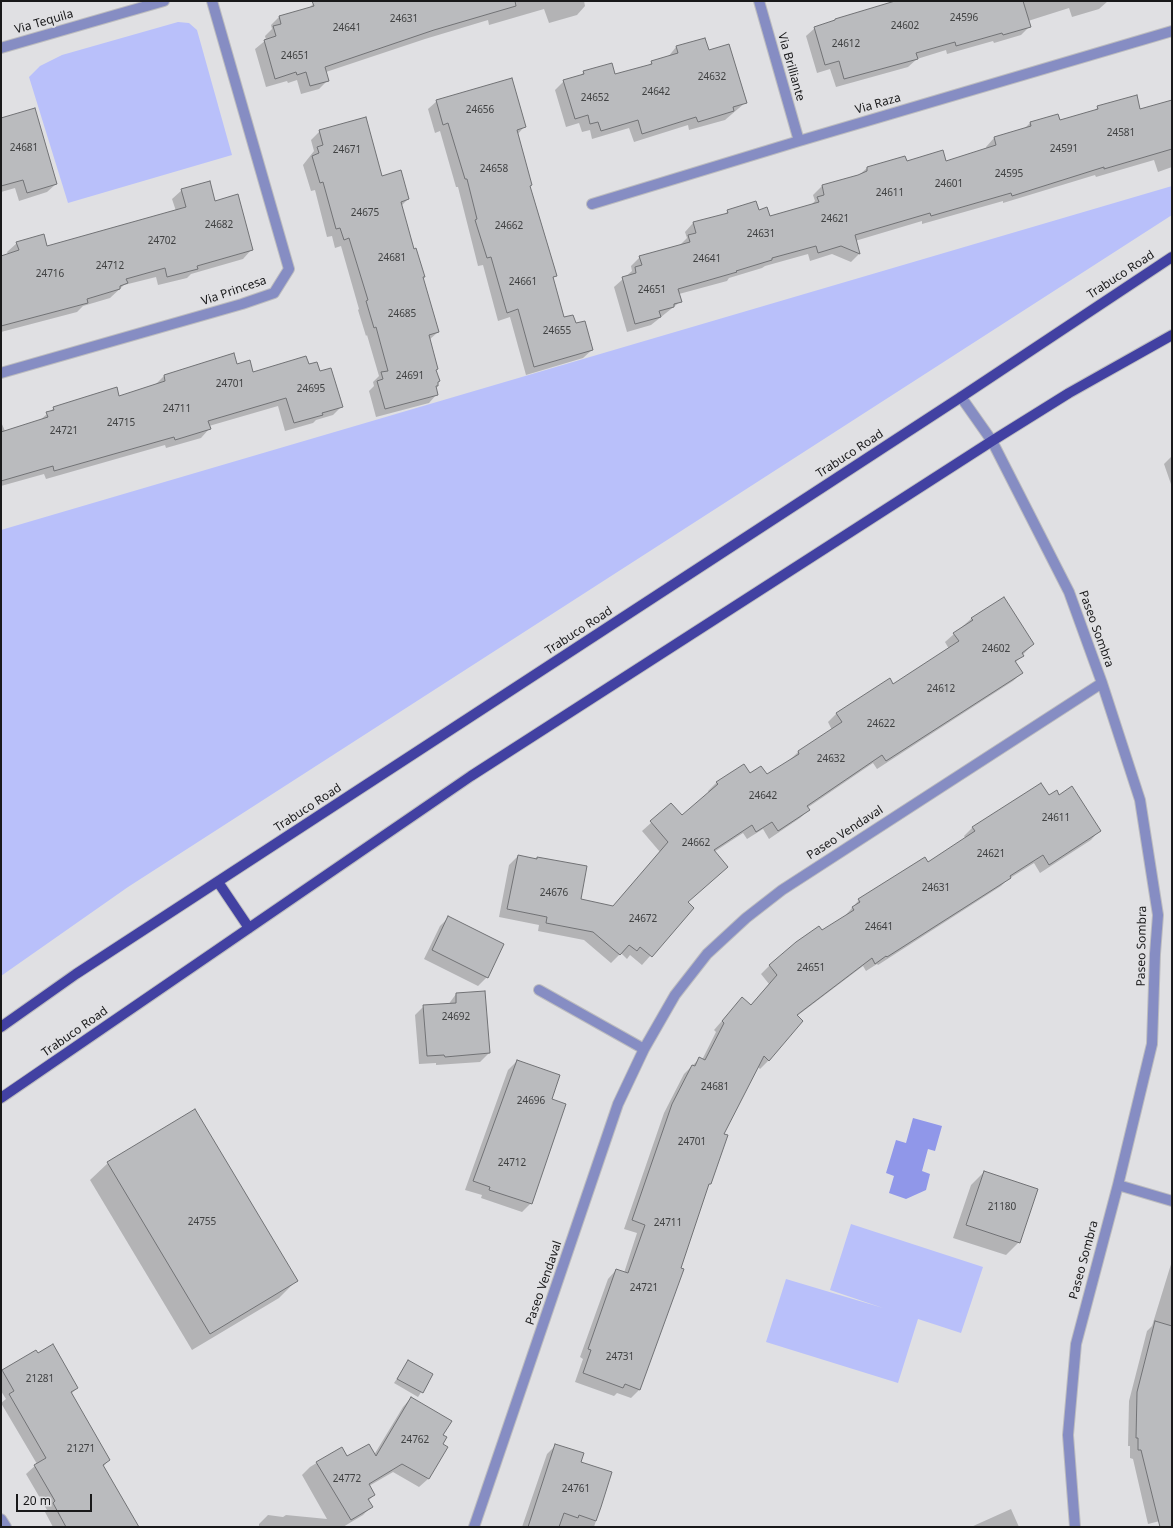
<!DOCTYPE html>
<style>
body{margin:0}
#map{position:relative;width:1173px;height:1528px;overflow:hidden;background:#e0e0e3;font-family:"Noto Sans",sans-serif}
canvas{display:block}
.frame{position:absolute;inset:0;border:2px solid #19191a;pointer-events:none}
.scale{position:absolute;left:16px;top:1494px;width:76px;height:18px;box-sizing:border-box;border:2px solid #19191a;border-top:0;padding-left:5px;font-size:12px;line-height:14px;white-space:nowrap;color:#19191a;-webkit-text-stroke:3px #e0e0e3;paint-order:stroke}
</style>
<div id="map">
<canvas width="1173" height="1528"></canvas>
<div class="frame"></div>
<div class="scale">20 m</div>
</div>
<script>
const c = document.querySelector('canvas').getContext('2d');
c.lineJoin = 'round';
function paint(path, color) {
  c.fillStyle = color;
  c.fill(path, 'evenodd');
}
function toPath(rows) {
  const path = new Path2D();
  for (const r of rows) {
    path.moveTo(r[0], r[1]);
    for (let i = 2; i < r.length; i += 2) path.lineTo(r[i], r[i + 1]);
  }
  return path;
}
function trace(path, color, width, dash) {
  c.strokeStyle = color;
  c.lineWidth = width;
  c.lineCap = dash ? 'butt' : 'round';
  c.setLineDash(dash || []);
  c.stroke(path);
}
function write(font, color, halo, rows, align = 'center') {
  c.font = font + ' "Noto Sans",sans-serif';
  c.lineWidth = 4;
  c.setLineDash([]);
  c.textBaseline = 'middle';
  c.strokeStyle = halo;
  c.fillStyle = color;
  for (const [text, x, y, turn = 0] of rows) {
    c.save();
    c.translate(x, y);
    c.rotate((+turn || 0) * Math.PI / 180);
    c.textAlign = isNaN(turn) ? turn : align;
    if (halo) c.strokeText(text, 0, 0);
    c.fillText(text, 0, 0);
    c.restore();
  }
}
paint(toPath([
 [178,22,189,23,197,30,232,155,68,203,29,77,40,66,62,55],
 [1172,186,1172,215,128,887,1,976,1,530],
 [851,1224,983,1267,961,1333,918,1319,898,1383,766,1342,786,1279,883,1308,830,1290]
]), '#b9c0fa');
paint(toPath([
 [913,1118,942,1126,935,1151,928,1149,922,1171,930,1174,926,1190,906,1199,889,1193,894,1176,886,1173,896,1140,906,1143]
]), '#9097e9');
paint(toPath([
 [322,1,584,1,585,6,577,15,549,23,544,9,489,25,488,20,425,39,326,72,328,80,319,89,301,94,297,80,288,83,287,81,266,87,255,49,266,40,265,36,272,29,271,25,279,17,309,8,313,4],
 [896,1,1108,1,1099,9,1072,17,1069,8,1028,21,1030,26,1021,35,994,43,993,41,947,54,946,50,917,59,908,67,836,87,830,69,817,73,806,36,815,28],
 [676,47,708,52,746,102,725,120,689,130,688,125,634,142,629,128,592,139,590,130,582,132,579,123,566,127,555,90,564,81,580,76,584,72,615,75,648,66,652,62,668,57],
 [437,101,524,127,517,135,529,187,556,275,553,278,563,319,575,325,592,350,583,358,526,375,510,317,498,321,483,265,478,266,458,187,456,187,440,131,435,133,428,109],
 [1172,101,1172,167,1158,172,1154,160,1096,177,1095,175,1003,203,1003,201,922,224,922,221,855,241,859,254,851,262,832,254,810,261,808,254,765,266,762,268,729,278,727,281,679,294,681,301,651,325,627,332,614,287,632,271,631,266,640,257,680,245,687,238,685,232,693,223,724,215,728,211,758,211,769,217,810,206,815,201,813,195,822,186,858,176,867,168,906,162,945,163,987,150,986,147,994,138,1024,129,1030,123,1057,115,1059,121,1093,112,1098,107,1140,110],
 [1,119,56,184,47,192,19,201,15,188,1,192],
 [320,131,382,177,408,199,401,206,414,250,424,276,422,278,438,332,429,340,437,369,436,370,437,385,435,387,437,394,429,403,376,417,369,391,374,386,373,382,379,376,367,335,366,336,358,310,359,309,341,246,335,248,332,236,327,237,315,190,311,191,303,165,314,151,311,140],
 [182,190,215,202,252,249,243,259,191,274,187,278,158,285,156,277,124,285,110,298,83,306,77,312,1,332,1,257,8,254,7,252,17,243,46,247,176,211,172,199],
 [236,365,253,373,308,365,319,373,342,406,333,415,316,420,313,423,285,431,278,406,209,426,209,429,201,438,166,448,165,445,46,479,44,474,1,486,1,422,5,431,39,421,54,408,119,398,156,384,164,376],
 [1172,456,1172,487,1164,464],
 [972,618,1033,644,1015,663,1022,673,1013,681,877,769,873,763,807,808,809,810,800,818,769,839,763,829,747,839,743,833,714,852,687,903,693,908,642,965,630,955,627,959,621,953,611,963,584,940,538,931,539,925,499,917,509,865,518,856,535,859,537,858,580,900,612,907,660,852,642,831,671,805,681,817,709,793,708,791,717,782,749,774,767,776,790,760,798,752,832,730,828,722,836,714,893,685,949,649,945,642],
 [1059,796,1099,831,1091,840,1040,873,1034,863,1007,880,1001,886,878,965,877,964,866,971,863,966,797,1016,769,1060,760,1069,758,1067,723,1134,710,1184,707,1186,640,1389,631,1398,617,1393,614,1396,575,1382,583,1359,580,1357,608,1279,616,1270,624,1273,637,1233,624,1229,664,1113,684,1074,700,1058,702,1060,716,1032,714,1030,742,998,750,1006,769,984,761,974,770,965,844,917,859,900,928,863,966,839,964,836,973,827,1049,797],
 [449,917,487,977,478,986,424,959,440,926],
 [456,994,489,1053,480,1062,436,1065,436,1063,419,1064,415,1015,424,1006,448,1005],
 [517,1061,551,1099,531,1203,522,1212,481,1198,482,1195,465,1190,508,1070],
 [108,1163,296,1281,279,1298,192,1350,90,1180],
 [984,1172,1019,1242,1006,1255,953,1238,971,1185],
 [1172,1261,1172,1527,1167,1527,1164,1520,1148,1524,1133,1459,1130,1458,1130,1446,1128,1446,1129,1401,1147,1331,1152,1326],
 [409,1361,432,1375,418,1397,394,1383],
 [3,1371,77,1388,71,1394,109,1460,103,1467,131,1527,53,1527,45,1512,47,1510,26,1474,37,1464,1,1403,6,1399,1,1391,1,1373],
 [411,1398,442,1436,441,1444,447,1447,428,1479,419,1487,393,1472,369,1486,374,1495,368,1501,371,1507,363,1515,343,1527,259,1527,259,1524,268,1515,283,1517,286,1515,327,1519,302,1475,310,1467,341,1448,347,1458,374,1455,403,1407],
 [556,1445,580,1463,611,1473,594,1527,522,1527,547,1454],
 [1011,1509,1019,1527,971,1527]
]), '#0003');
const building = toPath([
 [312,1,515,1,516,6,434,30,325,67,329,81,310,86,306,72,297,75,296,72,275,79,264,40,276,36,273,26,281,24,279,16,314,6,312,1],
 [895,1,1023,1,1031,27,1003,35,1002,33,956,46,955,42,916,53,918,59,844,79,839,61,825,65,814,27,835,20,835,19,895,1],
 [705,38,709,50,729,44,747,103,733,107,734,111,698,122,696,117,642,134,638,120,601,131,598,122,590,124,588,115,575,119,563,80,584,74,583,71,612,63,615,74,652,64,651,61,678,53,676,46,705,38],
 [512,78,526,127,517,130,532,185,530,186,557,276,553,277,564,317,573,315,576,323,585,321,593,350,534,367,518,309,507,313,491,257,487,258,475,220,477,219,467,179,465,179,448,123,443,125,436,100,512,78],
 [1137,95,1140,109,1172,100,1172,149,1104,169,1104,167,1012,196,1011,193,931,216,930,213,855,235,860,254,841,246,818,253,816,246,772,258,772,260,736,271,737,272,678,289,682,302,674,304,674,307,659,311,661,317,635,324,622,277,636,273,635,267,642,265,639,256,690,242,688,235,696,233,693,222,728,213,727,210,756,201,759,210,767,207,770,216,819,202,817,197,824,195,822,185,858,175,867,171,867,167,905,156,907,161,943,150,946,161,996,145,994,137,1031,126,1030,122,1058,114,1060,120,1098,109,1097,106,1137,95],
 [35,108,57,184,27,193,23,180,1,186,1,118,35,108],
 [366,117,382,176,401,170,409,199,401,202,414,249,416,248,425,277,423,277,439,332,429,335,438,369,436,370,440,381,438,382,438,386,436,386,438,395,385,409,377,381,383,379,381,372,388,371,376,327,374,328,366,301,368,300,349,238,344,240,340,228,336,229,323,182,320,183,312,156,319,153,317,147,323,145,319,130,366,117],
 [210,181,215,201,238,194,253,250,197,266,198,269,167,277,165,268,126,279,128,283,120,286,120,289,87,299,88,303,1,326,1,256,19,250,16,242,44,234,47,246,186,207,181,189,210,181],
 [234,353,237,364,250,360,253,372,306,356,309,364,317,362,320,371,331,368,343,407,322,413,323,415,294,423,286,398,208,421,211,429,175,440,174,437,54,471,53,466,1,481,1,432,48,417,46,412,54,410,53,407,117,387,119,396,165,381,164,375,234,353],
 [1004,597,1034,644,1022,653,1024,656,1015,661,1023,673,886,761,882,755,807,806,810,810,778,831,772,822,756,832,752,825,714,850,728,867,688,902,694,908,652,957,640,947,637,951,629,945,620,955,593,932,546,923,547,917,507,909,518,855,537,859,537,857,587,866,581,899,613,906,668,842,650,821,671,803,682,815,718,784,716,782,744,764,750,773,761,766,767,774,799,754,798,751,842,722,836,713,890,678,893,684,959,641,953,633,973,620,971,618,1004,597],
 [1041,783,1049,795,1057,790,1059,795,1072,786,1101,831,1049,865,1043,855,1010,876,1011,878,887,957,886,956,875,964,872,958,797,1015,803,1021,769,1061,764,1056,724,1134,728,1135,711,1184,709,1184,681,1268,684,1269,640,1390,625,1384,623,1388,583,1373,591,1350,588,1349,616,1269,628,1273,645,1225,632,1220,672,1104,692,1065,695,1066,699,1057,705,1060,724,1023,722,1021,742,997,751,1005,777,975,769,965,796,942,819,926,822,930,854,910,852,907,860,902,858,899,925,857,928,862,975,831,972,827,1041,783],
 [448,916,504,944,488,978,432,950,448,916],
 [485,991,490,1053,445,1057,444,1055,427,1056,423,1005,456,1003,456,993,485,991],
 [517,1060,560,1075,552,1099,566,1104,532,1204,489,1190,490,1187,473,1181,517,1060],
 [195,1109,298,1281,210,1334,107,1162,195,1109],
 [984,1171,1038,1189,1020,1243,966,1225,984,1171],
 [1155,1321,1172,1326,1172,1527,1160,1527,1141,1450,1138,1450,1138,1438,1136,1438,1137,1392,1155,1321],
 [53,1344,78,1388,71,1392,110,1460,103,1465,139,1527,66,1527,53,1503,55,1501,34,1465,46,1458,9,1394,14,1391,2,1370,36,1350,38,1353,53,1344],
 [408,1360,433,1374,423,1393,397,1379,408,1360],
 [411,1397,452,1421,443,1435,447,1437,443,1444,448,1447,429,1479,402,1464,369,1484,375,1495,368,1499,373,1507,351,1520,316,1462,342,1447,347,1456,369,1444,376,1456,411,1397],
 [555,1444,584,1453,581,1462,612,1472,601,1507,596,1521,579,1515,578,1518,564,1513,559,1527,528,1527,555,1444]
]);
paint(building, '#babbbe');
trace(building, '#717275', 1);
const minor = toPath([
 [759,1,799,141],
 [1,48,164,1],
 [592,204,799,141,1172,31],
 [1,373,242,304,274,293,289,269,212,1],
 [961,397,992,441,1069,592,1102,683,1140,800,1158,915,1155,954,1152,1044,1118,1185,1076,1344,1068,1435,1075,1527],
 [539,990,644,1049],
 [1118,1185,1172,1201],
 [1,1519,6,1527],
 [474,1527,618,1104,644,1049,675,995,707,954,746,918,782,890,1102,683]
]);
const major = toPath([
 [218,882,249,928],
 [1,1027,76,974,961,397,1172,257],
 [1,1098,471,776,992,441,1069,393,1172,335]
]);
trace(minor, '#bcbcbf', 12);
trace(major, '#bcbcbf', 12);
trace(minor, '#868dc3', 10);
trace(major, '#4241a2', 10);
write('10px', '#414243', null, [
 ["24596",964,18],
 ["24631",404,19],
 ["24602",905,26],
 ["24641",347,28],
 ["24612",846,44],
 ["24651",295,56],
 ["24632",712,77],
 ["24642",656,92],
 ["24652",595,98],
 ["24656",480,110],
 ["24581",1121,133],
 ["24681",24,148],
 ["24591",1064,149],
 ["24671",347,150],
 ["24658",494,169],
 ["24595",1009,174],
 ["24601",949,184],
 ["24611",890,193],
 ["24675",365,213],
 ["24621",835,219],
 ["24682",219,225],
 ["24662",509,226],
 ["24631",761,234],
 ["24702",162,241],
 ["24681",392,258],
 ["24641",707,259],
 ["24712",110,266],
 ["24716",50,274],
 ["24661",523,282],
 ["24651",652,290],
 ["24685",402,314],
 ["24655",557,331],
 ["24691",410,376],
 ["24701",230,384],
 ["24695",311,389],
 ["24711",177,409],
 ["24715",121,423],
 ["24721",64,431],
 ["24602",996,649],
 ["24612",941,689],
 ["24622",881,724],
 ["24632",831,759],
 ["24642",763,796],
 ["24611",1056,818],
 ["24662",696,843],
 ["24621",991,854],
 ["24631",936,888],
 ["24676",554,893],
 ["24672",643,919],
 ["24641",879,927],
 ["24651",811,968],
 ["24692",456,1017],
 ["24681",715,1087],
 ["24696",531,1101],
 ["24701",692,1142],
 ["24712",512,1163],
 ["21180",1002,1207],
 ["24755",202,1222],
 ["24711",668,1223],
 ["24721",644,1288],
 ["24731",620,1357],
 ["21281",40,1379],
 ["24762",415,1440],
 ["21271",81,1449],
 ["24772",347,1479],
 ["24761",576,1489]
]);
write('12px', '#19191a', '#e0e0e3', [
 ["Via Tequila",44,22,-16],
 ["Via Brilliante",791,67,74],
 ["Via Raza",878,104,-16],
 ["Trabuco Road",1121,275,-33],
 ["Via Princesa",234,291,-19],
 ["Trabuco Road",850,454,-33],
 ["Paseo Sombra",1096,629,70],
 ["Trabuco Road",579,631,-33],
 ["Trabuco Road",308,808,-33],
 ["Paseo Vendaval",845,833,-33],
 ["Paseo Sombra",1142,946,-89],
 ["Trabuco Road",75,1032,-35],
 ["Paseo Sombra",1084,1260,-75],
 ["Paseo Vendaval",544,1283,-71]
]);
</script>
